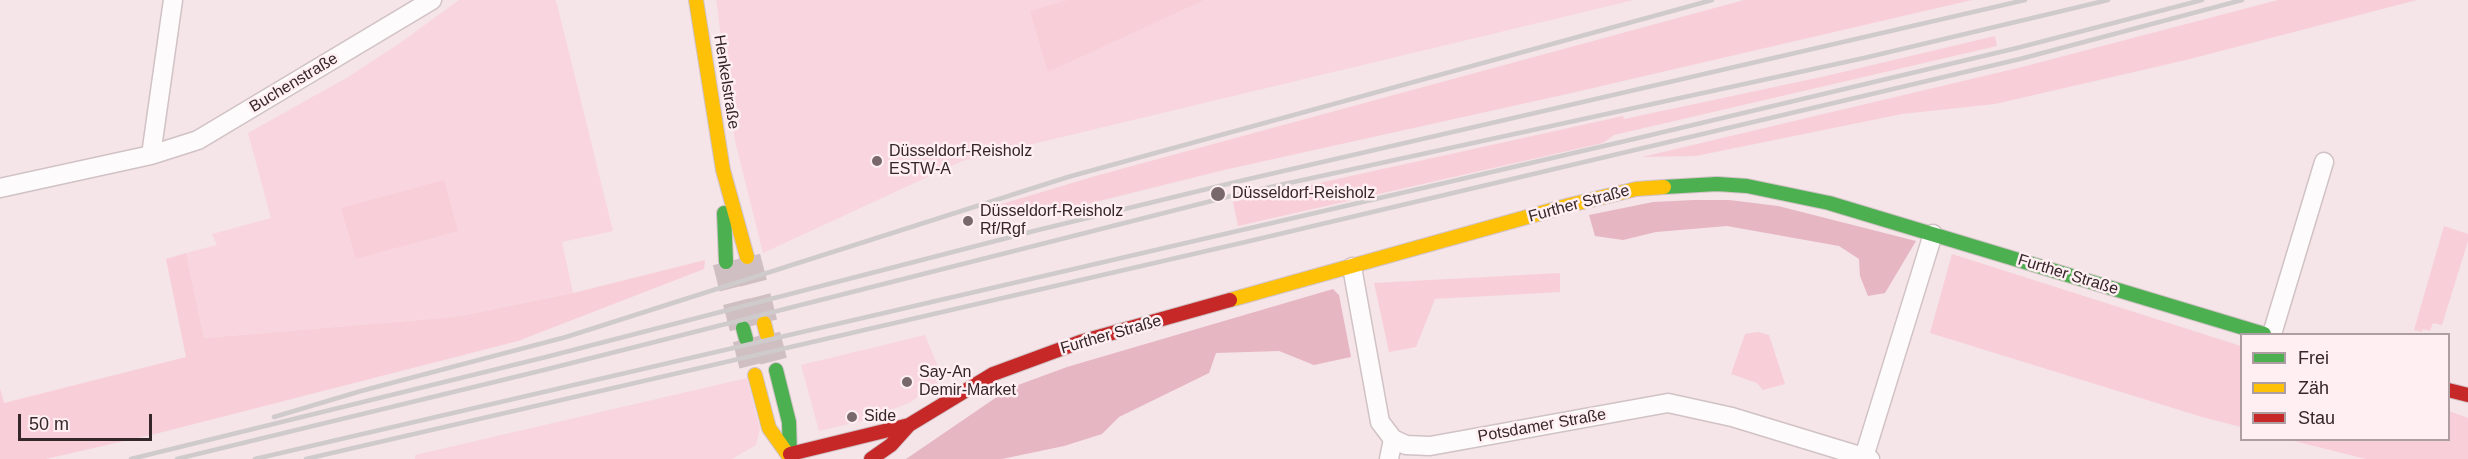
<!DOCTYPE html>
<meta charset="utf-8">
<style>
body{margin:0}
#map{position:relative;width:2468px;height:459px;overflow:hidden;background:#f5e4e8;font-family:Arial,sans-serif}
canvas{display:block}
.legend{position:absolute;left:2240px;top:333px;width:210px;height:108px;box-sizing:border-box;background:#ffeef2;border:2px solid #ae9ea2;margin:0;padding:8px 10px;list-style:none;font-size:18px;color:#35262a}
.legend li{display:flex;align-items:center;gap:12px;height:30px}
.legend b{width:30px;border:2px solid #ae9ea2}
.scale{position:absolute;left:18px;top:414px;width:134px;height:27px;box-sizing:border-box;border:3px solid #35262a;border-top:0;padding-left:8px;font-size:18px;line-height:21px;white-space:nowrap;color:#35262a;-webkit-text-stroke:4px #ffeef2;paint-order:stroke}
</style>
<div id="map">
<canvas width="2468" height="459"></canvas>
<ul class="legend">
<li><b style="height:8px;background:#4caf50"></b>Frei</li>
<li><b style="height:8px;background:#ffc107"></b>Zäh</li>
<li><b style="height:8px;background:#c62828"></b>Stau</li>
</ul>
<div class="scale">50 m</div>
</div>
<script>
const c = document.querySelector('canvas').getContext('2d');
c.lineJoin = 'round';
function paint(path, color) {
  c.fillStyle = color;
  c.fill(path, 'evenodd');
}
function toPath(rows) {
  const path = new Path2D();
  for (const r of rows) {
    path.moveTo(r[0], r[1]);
    for (let i = 2; i < r.length; i += 2) path.lineTo(r[i], r[i + 1]);
  }
  return path;
}
function trace(path, color, width, dash) {
  c.strokeStyle = color;
  c.lineWidth = width;
  c.lineCap = dash ? 'butt' : 'round';
  c.setLineDash(dash || []);
  c.stroke(path);
}
function write(font, color, halo, rows, align = 'center') {
  c.font = font + ' Arial,sans-serif';
  c.lineWidth = 5;
  c.setLineDash([]);
  c.textBaseline = 'middle';
  c.strokeStyle = halo;
  c.fillStyle = color;
  for (const [text, x, y, turn = 0] of rows) {
    c.save();
    c.translate(x, y);
    c.rotate((+turn || 0) * Math.PI / 180);
    c.textAlign = isNaN(turn) ? turn : align;
    if (halo) c.strokeText(text, 0, 0);
    c.fillText(text, 0, 0);
    c.restore();
  }
}
paint(toPath([
 [459,0,555,0,557,4,613,231,562,242,573,293,455,317,204,338,186,253,217,245,212,234,271,218,248,133,348,77,400,43],
 [716,0,1634,0,962,161,763,253,735,141],
 [925,335,943,379,911,402,866,420,819,431,801,365],
 [747,378,760,429,756,445,732,459,415,459,415,455]
]), '#f9d6df');
paint(toPath([
 [1068,0,1204,0,1048,72,1030,11],
 [1744,0,1972,0,1567,94,1224,170,1039,216,997,213,995,206,1099,175],
 [2278,0,2417,0,2186,60,1995,104,1902,114,1696,156,1642,157,2022,67],
 [1995,36,1997,46,1614,135,1603,143,1238,226,1233,202,1623,116,1624,119,1826,76],
 [444,180,458,231,356,259,341,208],
 [2444,226,2468,234,2468,241,2442,325,2433,323,2430,331,2423,329,2422,332,2414,330],
 [186,253,204,338,455,317,573,293,705,260,704,269,518,341,159,433,46,459,0,459,0,388,4,403,186,357,166,259],
 [1952,254,2241,346,2241,427,2202,417,1930,333],
 [1560,273,1560,292,1435,299,1416,347,1389,352,1374,283],
 [1758,332,1769,335,1785,384,1763,390,1757,383,1731,374,1745,334],
 [2449,411,2468,418,2468,459,2366,459,2290,440,2448,440]
]), '#f8cfd9');
paint(toPath([
 [1694,200,1729,200,1778,206,1916,241,1885,293,1868,296,1860,276,1859,259,1839,246,1727,226,1656,232,1623,240,1595,236,1589,215,1653,202],
 [1333,289,1339,295,1351,357,1314,365,1279,351,1216,353,1209,373,1119,417,1102,434,1064,446,1002,459,906,459,1010,388,1067,367]
]), '#e6b6c3');
trace(toPath([
 [747,257,764,323],
 [726,262,743,328],
 [767,335,776,370],
 [746,339,755,375]
]), '#cfbec2', 27, [27, 14]);
const street = toPath([
 [151,155,173,0],
 [0,188,151,155,198,140,432,0],
 [1352,267,1380,422,1393,439,1406,445,1430,446,1668,403,1732,417,1870,459],
 [2272,334,2324,162],
 [1864,457,1933,234],
 [1389,459,1393,439]
]);
const fast = toPath([
 [1664,187,1717,184,1747,186,1829,203,2264,334],
 [724,213,726,262],
 [743,328,746,339],
 [776,370,789,422,790,454]
]);
const slow = toPath([
 [696,0,723,170,747,257],
 [1230,300,1570,205,1636,189,1664,187],
 [764,323,767,335],
 [755,375,769,428,791,459]
]);
const jam = toPath([
 [2448,390,2468,395],
 [790,454,909,425],
 [871,459,891,445,909,425,993,374,1080,342,1230,300]
]);
trace(street, '#d0c2c5', 21);
trace(fast, '#d0c2c5', 16);
trace(slow, '#d0c2c5', 16);
trace(jam, '#d0c2c5', 16);
trace(street, '#fefbfc', 18);
trace(fast, '#4caf50', 14);
trace(slow, '#ffc107', 14);
trace(jam, '#c62828', 14);
trace(toPath([
 [274,417,361,391,566,337,1068,177,1712,0],
 [131,459,546,357,1038,230,1240,181,2025,0],
 [177,459,548,369,1243,193,1864,58,2108,0],
 [255,459,1634,139,2017,48,2202,0],
 [306,459,1254,240,2020,59,2242,0]
]), '#cfcacb', 4.5);
for (const [x, y, r, color] of [
 [877,161,6,"#78686c"],
 [1218,194,8,"#78686c"],
 [968,221,6,"#78686c"],
 [907,382,6,"#78686c"],
 [852,417,6,"#78686c"]
]) {
  const dot = new Path2D();
  dot.arc(x, y, r, 0, 2 * Math.PI);
  c.fillStyle = color;
  c.fill(dot);
  trace(dot, '#ffeef2', 2);
}
write('16px', '#35262a', '#ffeef2', [
 ["Henkelstraße",726,82,81],
 ["Buchenstraße",294,83,-31],
 ["Further Straße",1579,204,-15],
 ["Further Straße",2068,275,17],
 ["Further Straße",1111,335,-16],
 ["Potsdamer Straße",1542,426,-10]
]);
write('16px', '#35262a', '#ffeef2', [
 ["Düsseldorf-Reisholz",889,152],
 ["ESTW-A",889,170],
 ["Düsseldorf-Reisholz",1232,194],
 ["Düsseldorf-Reisholz",980,212],
 ["Rf/Rgf",980,230],
 ["Say-An",919,373],
 ["Demir-Market",919,391],
 ["Side",864,417]
], 'left');
</script>
